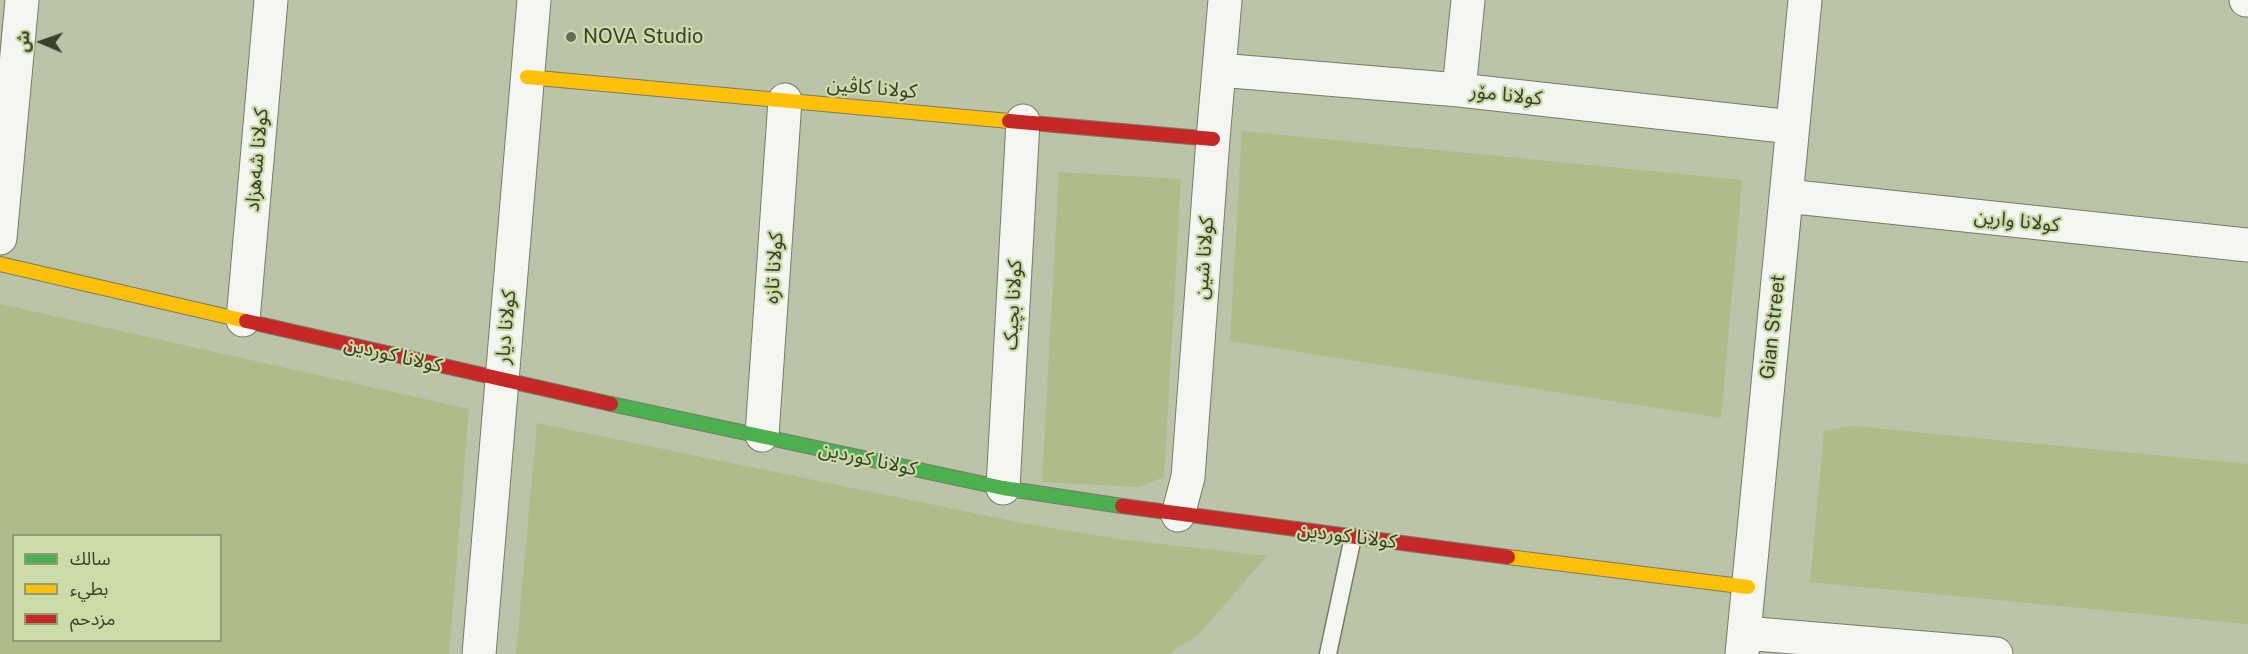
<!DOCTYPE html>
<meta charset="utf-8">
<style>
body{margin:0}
#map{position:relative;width:2248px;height:654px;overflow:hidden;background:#bbc3a8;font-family:"Public Sans","Noto Sans Arabic",sans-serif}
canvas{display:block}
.legend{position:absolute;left:12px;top:534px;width:210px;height:108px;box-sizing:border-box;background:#ccdca9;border:2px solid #919d76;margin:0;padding:8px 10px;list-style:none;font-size:18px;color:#393f2a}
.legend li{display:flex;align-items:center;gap:12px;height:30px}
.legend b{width:30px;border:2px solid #919d76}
.north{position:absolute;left:12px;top:12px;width:60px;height:60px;-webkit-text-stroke:4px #ccdca9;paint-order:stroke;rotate:272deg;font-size:16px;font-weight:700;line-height:24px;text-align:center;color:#393f2a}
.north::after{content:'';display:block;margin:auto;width:21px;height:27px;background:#393f2a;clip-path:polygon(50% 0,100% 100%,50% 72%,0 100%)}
</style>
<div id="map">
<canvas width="2248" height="654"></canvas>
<ul class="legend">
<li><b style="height:8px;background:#4caf50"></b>سالك</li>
<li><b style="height:8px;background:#ffc107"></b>بطيء</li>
<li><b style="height:8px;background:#c62828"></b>مزدحم</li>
</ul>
<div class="north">ش</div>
</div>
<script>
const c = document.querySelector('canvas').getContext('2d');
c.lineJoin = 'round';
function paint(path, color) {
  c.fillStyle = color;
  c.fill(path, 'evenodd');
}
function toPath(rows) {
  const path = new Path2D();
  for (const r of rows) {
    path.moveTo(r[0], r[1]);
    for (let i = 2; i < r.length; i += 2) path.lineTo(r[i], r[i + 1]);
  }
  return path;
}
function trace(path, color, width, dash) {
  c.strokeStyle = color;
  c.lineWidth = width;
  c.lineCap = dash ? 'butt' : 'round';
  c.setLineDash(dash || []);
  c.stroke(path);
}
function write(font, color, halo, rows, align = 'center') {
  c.font = font + ' "Public Sans","Noto Sans Arabic",sans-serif';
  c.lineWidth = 4.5;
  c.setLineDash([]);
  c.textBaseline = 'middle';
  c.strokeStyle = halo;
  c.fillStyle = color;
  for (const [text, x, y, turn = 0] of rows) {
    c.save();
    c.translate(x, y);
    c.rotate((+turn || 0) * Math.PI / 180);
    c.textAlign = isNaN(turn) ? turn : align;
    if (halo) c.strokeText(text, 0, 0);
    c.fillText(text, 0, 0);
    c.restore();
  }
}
paint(toPath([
 [1242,131,1742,180,1721,418,1230,341],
 [1059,172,1181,179,1164,477,1138,487,1042,482],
 [0,304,469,409,449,654,0,654],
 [14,536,220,536,220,640,14,640],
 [537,423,1027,524,1126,540,1267,556,1198,635,1168,654,516,654],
 [1852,426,2248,464,2248,624,1810,582,1824,431]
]), '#adbc88');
const lane = toPath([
 [1328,654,1353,537]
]);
const street = toPath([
 [2246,0,2248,0],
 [1219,70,1459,90,1792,127],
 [1459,90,1468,0],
 [1786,196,2248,245],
 [0,238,22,0],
 [243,320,271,0],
 [762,435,785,100],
 [1003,488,1023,121],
 [1178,515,1188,477,1213,139,1225,0],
 [1744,633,1996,654],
 [479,654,534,0],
 [1742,654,1805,0]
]);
const fast = toPath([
 [611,404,1003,488,1122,506]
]);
const slow = toPath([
 [527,77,1009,121],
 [0,264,246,321],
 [1508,557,1748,587]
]);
const jam = toPath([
 [1009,121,1213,139],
 [246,321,611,404],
 [1122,506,1508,557]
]);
trace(lane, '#767c67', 19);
trace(street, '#767c67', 35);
trace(fast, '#767c67', 16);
trace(slow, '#767c67', 16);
trace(jam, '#767c67', 16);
trace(lane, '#f5f6f2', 16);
trace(street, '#f5f6f2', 33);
trace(fast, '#4caf50', 14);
trace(slow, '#ffc107', 14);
trace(jam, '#c62828', 14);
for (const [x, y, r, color] of [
 [571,37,6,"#666d56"]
]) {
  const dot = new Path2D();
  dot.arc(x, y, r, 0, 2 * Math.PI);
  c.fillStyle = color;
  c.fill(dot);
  trace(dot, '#ccdca9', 2);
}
write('20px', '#393f2a', '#ccdca9', [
 ["NOVA Studio",583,37]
], 'left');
write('20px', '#393f2a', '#ccdca9', [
 ["کولانا کاڤین",872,88,5],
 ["کولانا مۆر",1506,95,6],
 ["کولانا شەهزاد",257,160,-85],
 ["کولانا وارین",2017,221,6],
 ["کولانا شین",1204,258,-86],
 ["کولانا تازە",774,268,-86],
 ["کولانا بچیک",1013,305,-87],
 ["کولانا دیار",506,327,-85],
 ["Gian Street",1773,327,-84],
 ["کولانا کوردین",393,355,13],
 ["کولانا کوردین",868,459,12],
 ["کولانا کوردین",1347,536,7]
]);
</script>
